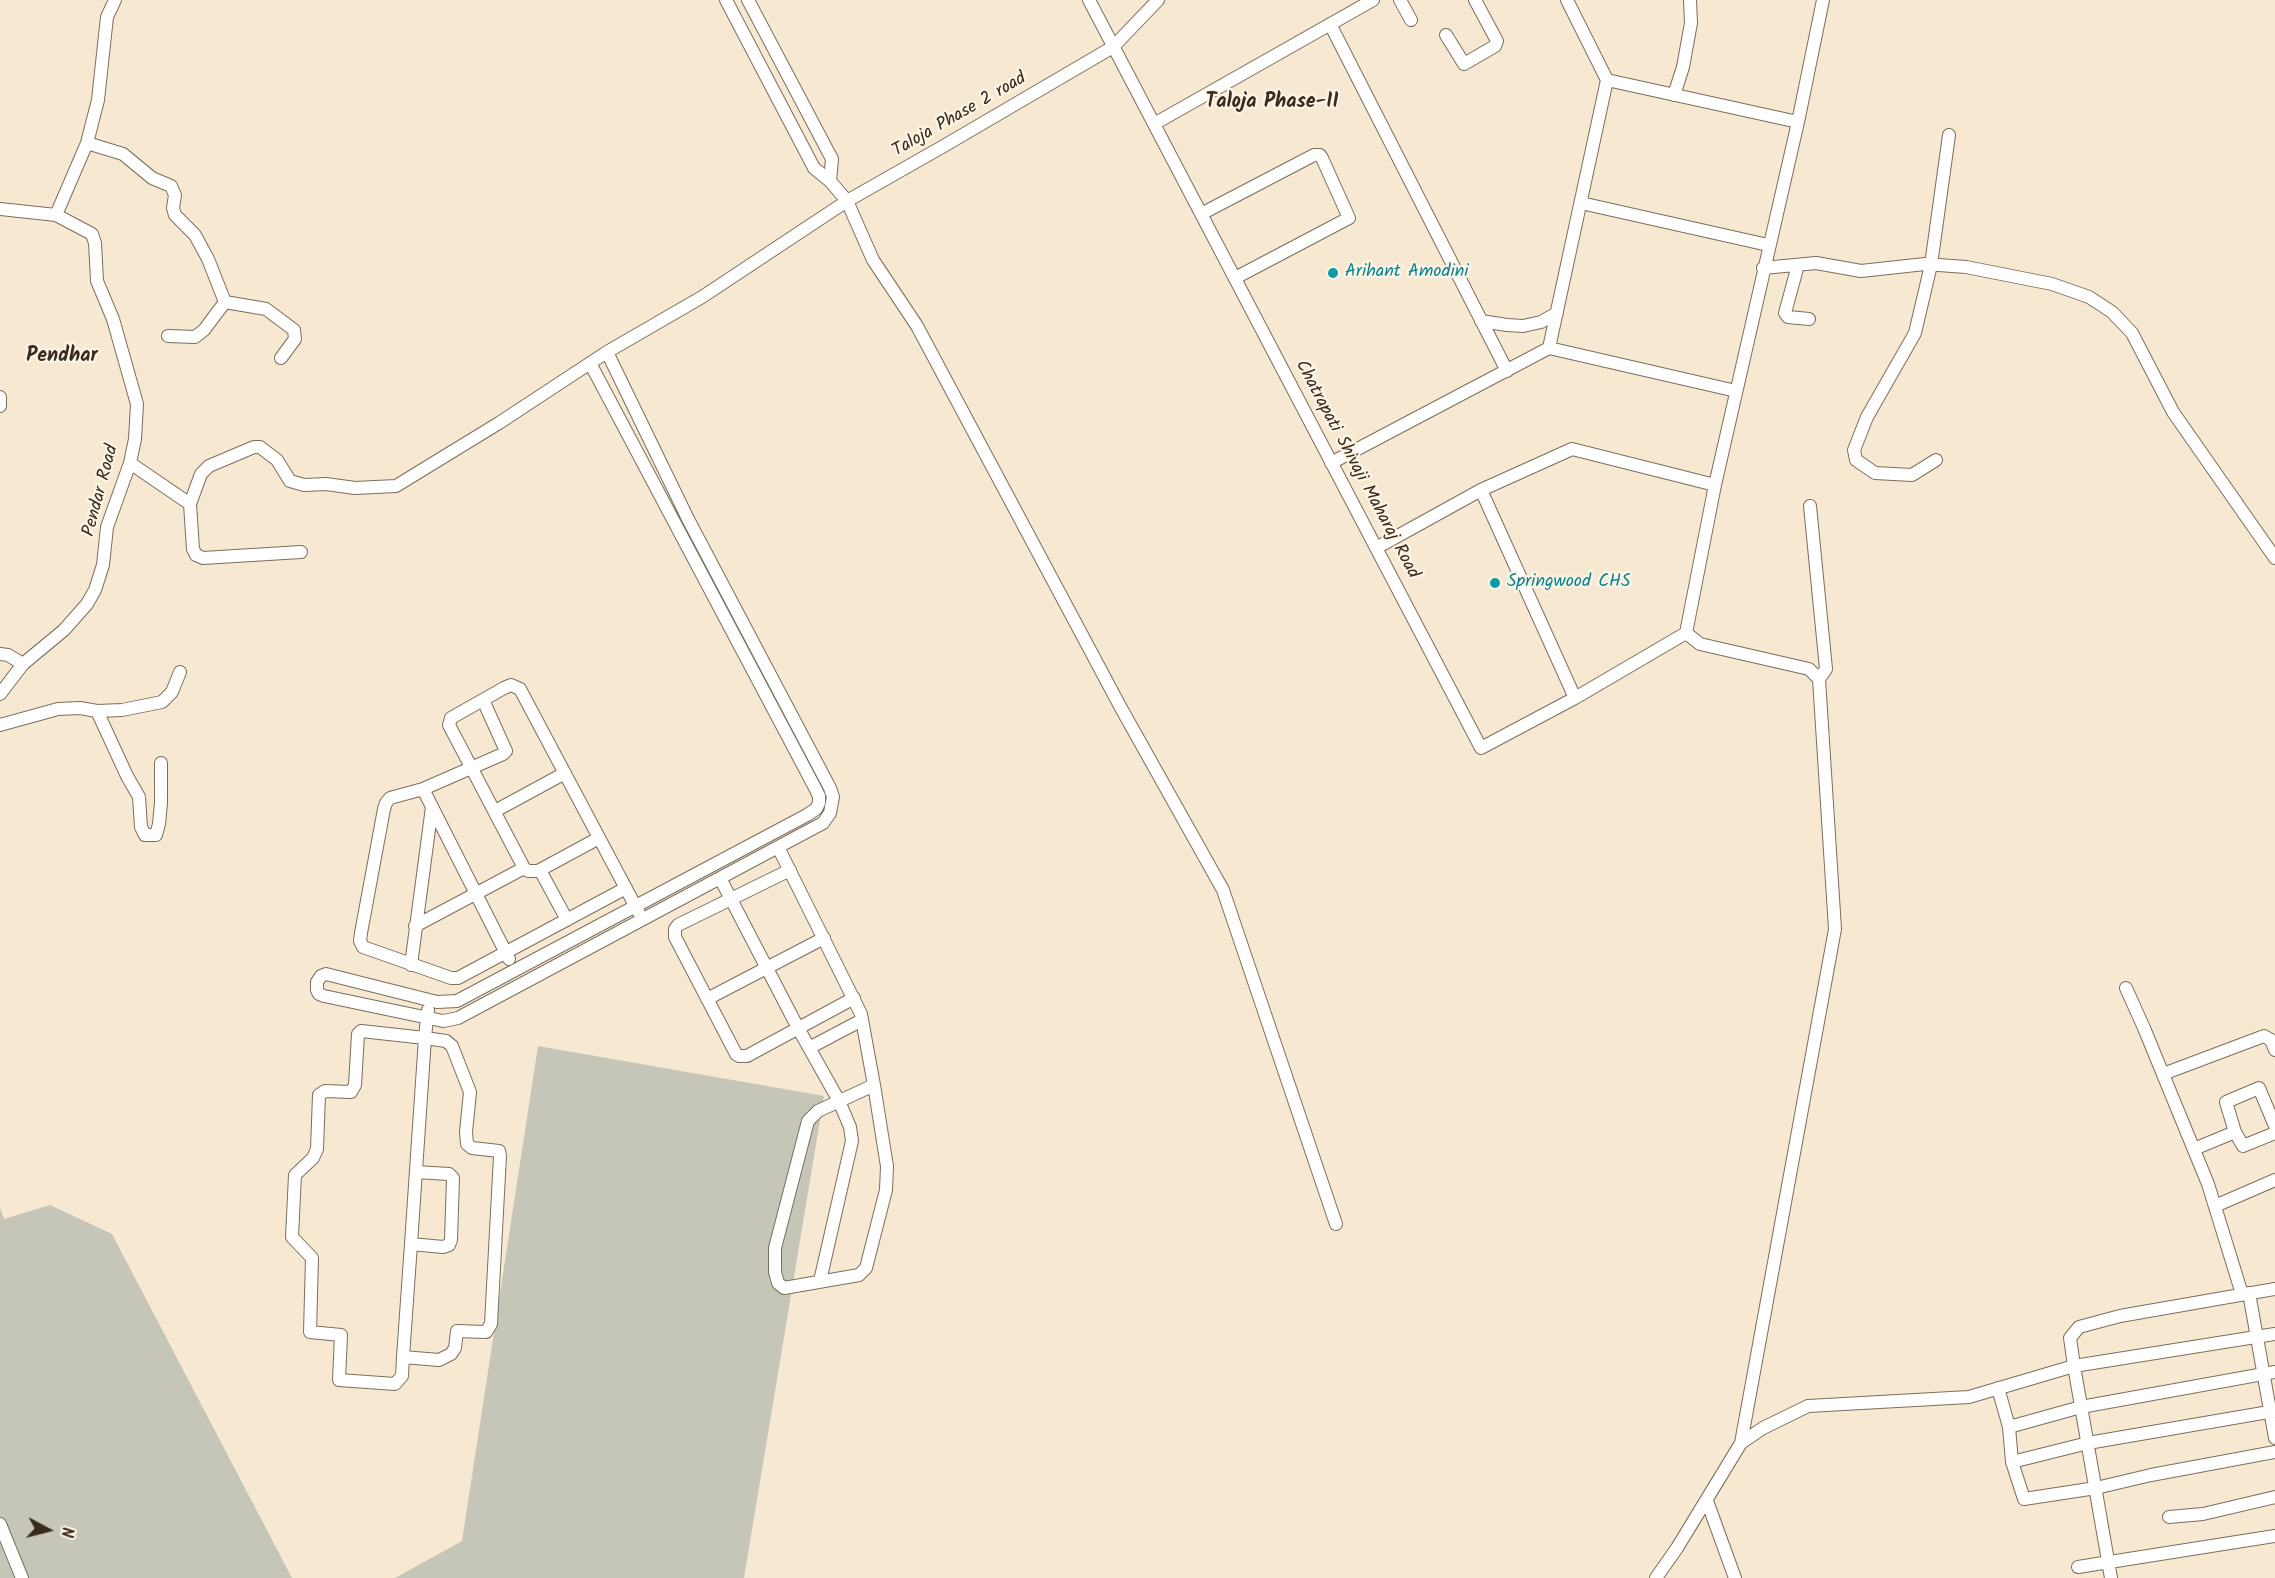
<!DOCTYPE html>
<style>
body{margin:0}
#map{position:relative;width:2275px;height:1578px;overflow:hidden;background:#f7e9d1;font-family:Kalam,sans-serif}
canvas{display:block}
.north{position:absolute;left:18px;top:1500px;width:60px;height:60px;-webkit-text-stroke:4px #fcf5e5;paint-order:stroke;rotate:97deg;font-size:16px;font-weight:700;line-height:24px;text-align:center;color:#3b2a1e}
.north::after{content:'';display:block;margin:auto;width:21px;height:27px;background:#3b2a1e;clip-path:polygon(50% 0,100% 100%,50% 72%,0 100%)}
</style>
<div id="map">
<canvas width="2275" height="1578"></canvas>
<div class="north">N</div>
</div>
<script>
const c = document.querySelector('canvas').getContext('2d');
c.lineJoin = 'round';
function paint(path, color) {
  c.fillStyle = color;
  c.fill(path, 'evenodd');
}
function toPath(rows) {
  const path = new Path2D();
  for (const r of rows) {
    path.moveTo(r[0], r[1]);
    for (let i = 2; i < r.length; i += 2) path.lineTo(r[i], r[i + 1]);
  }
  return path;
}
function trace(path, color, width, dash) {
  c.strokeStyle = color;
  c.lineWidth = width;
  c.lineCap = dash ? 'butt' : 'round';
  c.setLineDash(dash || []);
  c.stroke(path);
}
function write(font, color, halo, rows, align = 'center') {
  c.font = font + ' Kalam,sans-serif';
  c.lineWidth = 4.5;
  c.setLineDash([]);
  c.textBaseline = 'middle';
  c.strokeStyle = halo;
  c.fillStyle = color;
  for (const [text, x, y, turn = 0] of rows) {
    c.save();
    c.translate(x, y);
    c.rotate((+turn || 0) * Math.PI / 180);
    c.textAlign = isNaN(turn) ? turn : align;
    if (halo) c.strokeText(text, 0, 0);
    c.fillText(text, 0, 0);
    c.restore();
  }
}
paint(toPath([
 [538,1046,824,1096,744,1578,395,1578,462,1541],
 [50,1205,112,1234,292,1578,0,1578,0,1208,4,1219]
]), '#c5c5b8');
const minor = toPath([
 [726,0,814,168,830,181,847,201,942,147,1113,47,1158,0],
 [748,0,832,159,830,181],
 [1089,0,1481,748,1575,698,1686,633],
 [1400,0,1411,20],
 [1330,24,1507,371],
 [1446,35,1464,64,1495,46,1497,41,1475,0],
 [1607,80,1798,122],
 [1674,95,1683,67,1691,23,1690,0],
 [1154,124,1373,0],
 [87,143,123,154,152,178,171,186,175,195,173,208,175,215,195,235,208,259,225,302,204,330,195,337,168,336],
 [1581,203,1768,245],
 [0,209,56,215,92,234,95,243,97,281,113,319,137,404,135,439,130,463,107,527,103,565,95,590,87,604,64,630,23,664,0,694],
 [1201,214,1314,155,1320,155,1322,158,1349,218,1235,278],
 [56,215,87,143,98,100,107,17,115,0],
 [1798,265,1785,313,1788,317,1809,319],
 [1763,268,1816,263,1861,271,1925,264,1966,267,2052,284,2089,297,2112,312,2132,333,2173,412,2275,558],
 [225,302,266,309,294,330,295,339,281,358],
 [1481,321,1507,325,1523,326,1541,322,1557,313],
 [1549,348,1736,391],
 [590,363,814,786,819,796,819,803,816,809,807,815,457,1001,437,1002,326,974,321,976,317,982,317,990,319,994,324,996,443,1021,458,1018,823,823,830,813,833,797,830,788,688,519,607,352],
 [0,397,0,406],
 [1936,460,1912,475,1875,473,1856,460,1854,450,1867,417,1915,333,1931,265,1949,135],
 [130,463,190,504,193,549,196,555,203,558,301,552],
 [1331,463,1549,348,1607,80,1567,0],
 [1481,490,1575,698],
 [190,504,201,474,209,466,254,447,260,447,277,460,290,481,304,485,326,484,355,488,396,486,499,423,607,352,702,297,847,201,873,260,917,326,1121,708,1223,890,1336,1224],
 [1810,506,1826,669,1819,679],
 [1376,548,1481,490,1572,449,1715,485],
 [1686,633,1715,485,1798,122,1823,0],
 [0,654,8,655,23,664],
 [483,700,506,751,503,754,423,789,390,798,386,803,384,809,361,933,360,941,363,947,451,978,458,978,626,888],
 [97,711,127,776,139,797,141,827,145,835,156,835,159,824,161,803,161,763],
 [0,725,58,709,80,708,97,711,122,710,162,702,172,692,180,672],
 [423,789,509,959],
 [495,811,565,773],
 [599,838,538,871,528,871,524,868,449,725,451,718,504,688,511,685,520,689,639,913],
 [778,847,861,1014,869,1058,874,1085,885,1154,887,1166,886,1190,866,1268,859,1275,784,1288,778,1283,775,1272,775,1248,808,1121,818,1111,874,1085],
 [540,870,567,920],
 [790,870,678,925,675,929,675,937,736,1054,739,1056,747,1056,854,998],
 [720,878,798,1028,839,1101,850,1127,852,1141,820,1281],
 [415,926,524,868],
 [411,965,432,807],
 [2126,988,2144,1028,2208,1184,2242,1294],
 [707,999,824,938],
 [809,1048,862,1020],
 [2163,1074,2264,1036,2271,1040,2275,1050],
 [2275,1126,2259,1088,2226,1102,2235,1132,2243,1146,2275,1133],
 [2194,1149,2235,1132],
 [2215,1206,2275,1180],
 [411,1244,443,1247,449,1245,451,1240,453,1178,449,1174,416,1172],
 [2275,1289,2120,1316,2079,1327,2070,1338,2074,1366,2275,1334],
 [2249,1293,2275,1438],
 [403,1357,439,1360,451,1354,455,1348,457,1331,486,1332,491,1324,500,1156,499,1151,472,1148,467,1144,466,1132,470,1092,452,1046,446,1041,425,1038,361,1031,358,1034,355,1085,351,1092,325,1091,319,1095,317,1149,313,1158,295,1175,292,1237,312,1258,310,1332,341,1335,339,1380,395,1384,402,1376,403,1357,411,1244,425,1038,427,1017,428,1010],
 [1998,1388,2009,1427,2012,1462,2024,1499,2096,1488,2151,1475,2275,1452],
 [2009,1427,2081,1407,2275,1372],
 [1741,1443,1763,1428,1808,1406,1969,1397,2074,1366,2111,1578],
 [2012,1462,2088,1443,2275,1411],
 [1707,1501,1735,1578],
 [2169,1517,2203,1514,2275,1497],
 [0,1524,22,1578],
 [2078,1567,2275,1536],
 [1656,1578,1677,1548,1741,1443,1835,929,1819,679,1809,669,1700,644,1686,633]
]);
trace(minor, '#7d6d5d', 14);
trace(minor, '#fff', 12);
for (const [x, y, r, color] of [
 [1333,273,6,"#0f9aa8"],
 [1495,583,6,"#0f9aa8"]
]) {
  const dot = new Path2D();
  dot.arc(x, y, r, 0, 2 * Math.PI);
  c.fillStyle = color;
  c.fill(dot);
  trace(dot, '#fcf5e5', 2);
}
write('18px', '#3b2a1e', '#fcf5e5', [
 ["Taloja Phase 2 road",960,116,-30],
 ["Chatrapati Shivaji Maharaj Road",1356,470,62],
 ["Pendar Road",102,491,-75]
]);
write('18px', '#0d838f', '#fcf5e5', [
 ["Arihant Amodini",1345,273],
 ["Springwood CHS",1507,583]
], 'left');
write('bold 20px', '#3b2a1e', '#fcf5e5', [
 ["Taloja Phase-II",1272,104],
 ["Pendhar",62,358]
]);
</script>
